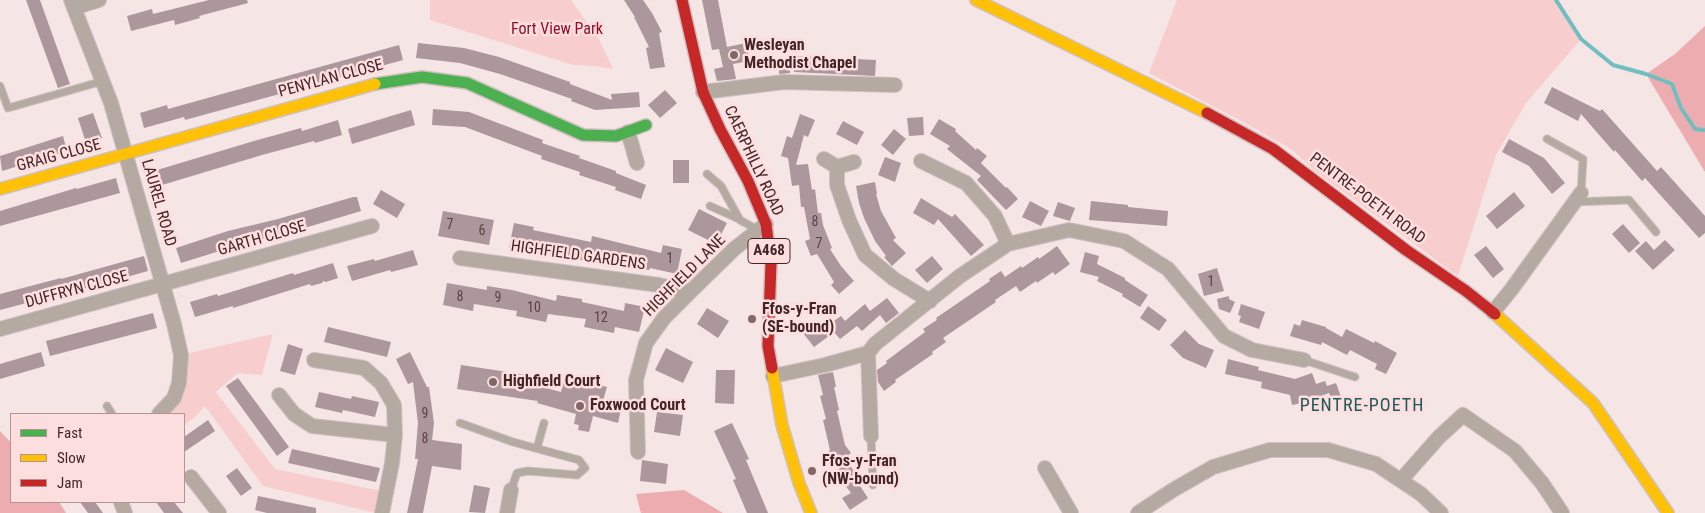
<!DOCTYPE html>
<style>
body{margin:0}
#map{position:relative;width:1705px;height:513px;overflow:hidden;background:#f6e5e5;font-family:"Roboto Condensed",sans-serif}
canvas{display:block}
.legend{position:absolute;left:10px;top:413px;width:175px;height:90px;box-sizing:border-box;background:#fddede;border:1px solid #b29495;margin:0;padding:6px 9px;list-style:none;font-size:15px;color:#422627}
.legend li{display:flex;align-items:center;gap:10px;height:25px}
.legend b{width:25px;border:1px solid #b29495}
</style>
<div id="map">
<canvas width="1705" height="513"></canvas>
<ul class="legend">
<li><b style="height:6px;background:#4caf50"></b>Fast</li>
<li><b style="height:6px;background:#ffc107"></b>Slow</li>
<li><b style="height:6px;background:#c62828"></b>Jam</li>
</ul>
</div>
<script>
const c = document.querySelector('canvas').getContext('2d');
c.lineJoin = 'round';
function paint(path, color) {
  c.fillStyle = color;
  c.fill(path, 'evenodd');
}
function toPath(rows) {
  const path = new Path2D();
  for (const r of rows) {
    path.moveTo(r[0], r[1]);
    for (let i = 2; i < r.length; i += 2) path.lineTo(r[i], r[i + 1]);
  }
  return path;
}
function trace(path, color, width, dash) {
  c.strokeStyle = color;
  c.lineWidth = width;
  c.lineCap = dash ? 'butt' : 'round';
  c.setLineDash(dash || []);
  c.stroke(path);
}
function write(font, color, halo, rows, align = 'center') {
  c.font = font + ' "Roboto Condensed",sans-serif';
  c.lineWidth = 5;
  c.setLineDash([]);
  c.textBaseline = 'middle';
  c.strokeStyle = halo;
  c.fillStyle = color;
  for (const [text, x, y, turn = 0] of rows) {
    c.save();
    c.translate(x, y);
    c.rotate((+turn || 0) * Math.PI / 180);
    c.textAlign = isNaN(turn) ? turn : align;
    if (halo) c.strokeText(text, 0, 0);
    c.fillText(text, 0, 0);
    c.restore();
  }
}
paint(toPath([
 [430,0,571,0,600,41,613,69,595,66,573,65,430,20],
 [1177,0,1556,0,1581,39,1526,103,1496,155,1458,276,1315,171,1291,149,1245,123,1149,73],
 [273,334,262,375,238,373,216,392,275,469,386,492,376,513,263,486,205,406,194,418,184,425,184,414,159,414,174,398,181,355]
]), '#f8cdcd');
paint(toPath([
 [1705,26,1705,172,1646,74,1675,54],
 [0,431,11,443,11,502,59,502,66,513,0,513],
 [684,490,723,513,641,513,636,494]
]), '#edacaf');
trace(toPath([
 [1556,0,1581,39,1613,65,1646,74,1672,84,1681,108,1695,129,1705,130]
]), '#70bec1', 4);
paint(toPath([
 [26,0,40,0,70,84,58,88],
 [209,0,247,0,248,3,199,16,200,18,175,25,174,20,131,31,127,16,152,9,153,14],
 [624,0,643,0,652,13,662,32,659,33,665,67,650,69,646,48,649,47,634,17,635,17],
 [702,0,718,0,727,47,746,43,750,61,733,64,736,79,717,81,714,69,723,67,719,49,712,50],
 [418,43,464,48,499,57,570,82,570,84,612,100,611,94,639,92,640,107,595,110,571,101,572,99,500,74,460,63,416,58],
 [399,45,403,60,185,120,184,117,144,128,140,113,167,105,168,109],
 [794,56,876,60,875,76,794,72],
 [779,64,790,64,790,73,779,74],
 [1552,87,1600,111,1602,109,1657,171,1661,167,1705,216,1705,233,1699,238,1645,178,1642,181,1615,150,1614,152,1581,114,1578,121,1544,103],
 [665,90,677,103,660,118,648,105],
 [433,109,469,112,543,140,542,143,580,156,579,158,616,171,616,173,646,185,641,199,615,190,616,187,579,175,580,172,541,159,542,156,465,127,432,125],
 [411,110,415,125,352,144,348,129],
 [93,113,102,138,86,143,78,118],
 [800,114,815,120,808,137,804,135,796,165,808,164,812,190,815,189,818,213,821,213,823,225,832,248,830,249,841,266,854,281,839,294,831,285,834,282,817,254,811,256,805,241,810,239,804,207,801,207,799,185,792,186,788,158,781,156,787,136,792,138],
 [923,117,924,135,909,136,907,118],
 [939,119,956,129,955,131,976,150,977,148,987,156,981,163,1006,188,1007,187,1018,199,1006,210,977,180,981,176,947,149,950,146,930,134],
 [338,120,342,135,315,143,314,141,262,155,162,185,157,170,254,141,301,128,302,131],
 [843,121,864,132,857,145,836,134],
 [894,129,906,139,893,155,881,145],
 [63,136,67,151,2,171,0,156],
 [1509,139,1544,158,1565,183,1552,194,1529,166,1502,152],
 [885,157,901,163,895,182,878,175],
 [673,160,689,160,689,183,673,183],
 [116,178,120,193,0,226,0,211,76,188,77,189],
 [875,182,877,194,876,194,881,211,896,238,893,240,906,253,892,266,884,257,886,256,875,241,864,218,859,203,856,186],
 [381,190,405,204,397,218,373,204],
 [1514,192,1525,206,1497,229,1486,216],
 [353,197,357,197,361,211,298,230,255,241,255,240,181,263,176,248,228,231,278,219],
 [921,198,952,217,955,214,984,245,971,256,938,219,934,225,913,213],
 [1030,201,1049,211,1041,226,1022,217],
 [1091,201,1128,205,1128,207,1168,211,1167,226,1089,220],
 [1058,202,1075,208,1070,221,1053,216],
 [699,209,727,223,716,244,688,230],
 [443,211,494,220,489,245,438,236],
 [514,223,534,227,533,230,591,242,592,236,661,253,663,245,682,249,677,274,650,268,649,270,607,261,606,265,529,249,529,252,509,248],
 [1623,224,1640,243,1629,253,1612,234],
 [1665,240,1675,250,1653,270,1635,251,1646,241,1654,250],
 [1057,246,1070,264,1055,275,1053,272,1037,283,1036,281,1020,292,1016,286,995,300,996,302,943,338,946,342,932,352,933,354,895,380,896,382,884,391,878,382,877,370,887,363,886,361,925,332,923,329,937,320,936,318,990,281,989,279,1001,271,1005,277,1021,266,1022,268,1038,257,1039,259],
 [1486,246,1504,269,1493,278,1474,255],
 [413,250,418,265,391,272,390,270,352,281,347,266,374,259,375,261],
 [1085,252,1099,256,1097,264,1125,278,1125,280,1148,295,1140,307,1122,296,1123,294,1097,281,1099,277,1080,272],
 [144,256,148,271,76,291,76,290,0,310,0,294,61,278,61,279],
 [932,256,943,269,927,283,915,270],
 [333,263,338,278,326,282,323,281,322,283,311,286,310,284,233,308,233,306,195,317,190,302,217,294,218,296,293,273,294,275],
 [1217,268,1224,291,1204,296,1198,274],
 [447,283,487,290,487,286,512,290,556,301,557,295,582,299,582,302,624,311,625,303,645,307,639,332,615,327,614,333,584,327,586,319,548,314,546,322,516,316,517,311,474,304,473,311,443,305],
 [1229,296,1229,299,1235,302,1230,313,1219,309,1217,299],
 [887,298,899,313,886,323,880,315,862,331,857,326,840,339,828,325,841,316,845,321,865,304,870,311],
 [1241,304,1265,312,1259,329,1239,322,1241,316,1238,315],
 [1148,306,1167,320,1159,331,1140,318],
 [707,308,729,321,718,338,697,324],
 [153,313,157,328,50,356,46,341],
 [1302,320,1326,327,1326,328,1342,337,1346,329,1374,343,1375,341,1397,353,1386,374,1375,369,1377,364,1350,350,1347,355,1322,342,1321,345,1290,336,1294,324,1300,326],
 [818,322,829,336,814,347,803,333],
 [328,327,391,342,387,357,324,342],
 [1185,330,1199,344,1214,350,1206,368,1183,358,1170,345],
 [288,344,303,349,295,375,280,371],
 [666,348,693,362,683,383,655,370],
 [41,352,45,366,0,379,0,364],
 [410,352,427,387,429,387,434,423,432,440,462,444,461,470,432,466,423,513,407,513,418,459,415,459,418,423,413,382,408,384,396,359],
 [1228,359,1259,367,1258,370,1295,379,1312,373,1316,384,1325,381,1327,386,1336,383,1341,397,1332,400,1329,393,1306,402,1292,405,1290,395,1261,388,1262,382,1225,374],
 [461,365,528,375,527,383,561,392,565,376,607,387,602,404,621,409,618,423,593,416,589,432,578,430,579,425,574,424,576,414,537,403,538,401,457,389],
 [716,370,735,370,734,404,715,403],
 [833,372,836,387,834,387,839,410,837,411,845,445,851,453,838,464,828,452,830,450,823,420,826,419,820,396,823,395,818,375],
 [238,378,289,447,277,456,226,386],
 [319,392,351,399,352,396,379,402,375,417,343,410,342,413,315,407],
 [657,412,683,415,680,436,654,432],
 [208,420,215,431,184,452,184,437],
 [732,423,749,459,746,460,768,513,747,513,733,480,736,479,714,431],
 [292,449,380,468,376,482,288,463],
 [642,460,668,464,666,484,640,481],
 [847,462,857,475,854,477,868,498,850,510,842,498,851,493,835,472],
 [237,468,252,488,241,496,226,476],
 [474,485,490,488,485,513,469,512],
 [258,496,316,508,316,513,267,513,255,510],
 [80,502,95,502,103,513,88,513],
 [156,502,174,502,183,513,164,513]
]), '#ab979c');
const lane = toPath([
 [0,86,8,108,103,81],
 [1547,139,1583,159,1581,193],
 [707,174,721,186,740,220,758,230],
 [1574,202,1629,200,1656,232],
 [710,206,739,219],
 [1304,360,1355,377],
 [107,406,112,414],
 [460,423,513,442,579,460,585,468,577,475,528,471,517,473,511,490],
 [871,436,873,485],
 [537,448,544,423]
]);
const street = toPath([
 [71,0,111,103,174,324,181,355,179,383,174,398,159,414],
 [74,8,99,0],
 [703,92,784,82,895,85],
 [628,132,637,163],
 [824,159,837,167,854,162],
 [921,161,966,183,995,216,1008,244],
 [837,167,837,185,849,220,865,255,894,279,930,301],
 [460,258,659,285,690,292],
 [1493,312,1511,290,1581,193],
 [0,329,372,226],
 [868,353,871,436],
 [314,360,364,368,381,383,394,405,395,435,392,463,382,513],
 [773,376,825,365,868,353,875,344,960,276,1008,244,1069,230,1124,241,1168,269,1224,336,1252,350,1304,360],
 [279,395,294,414,312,426,395,435],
 [638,452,636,380,646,343,664,318,690,292,734,249,766,224],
 [1045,468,1071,513],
 [191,477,219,513],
 [1401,480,1439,437,1463,415,1515,451,1542,483,1562,513],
 [121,502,125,513],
 [507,513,511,490],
 [1138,513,1173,490,1213,467,1270,450,1328,450,1376,464,1421,494,1441,513]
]);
const fast = toPath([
 [375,84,422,77,467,83,583,135,616,136,646,125]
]);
const slow = toPath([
 [976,0,1207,113],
 [0,189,375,84],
 [1495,314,1593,403,1668,513],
 [772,368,782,425,799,483,811,513]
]);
const jam = toPath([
 [682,0,703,92,720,129,748,181,766,224,771,263,768,346,772,368],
 [1207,113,1273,149,1406,250,1466,291,1495,314]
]);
trace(lane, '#d0c0c1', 9);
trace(street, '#d0c0c1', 16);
trace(fast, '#d0c0c1', 14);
trace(slow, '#d0c0c1', 14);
trace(jam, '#d0c0c1', 14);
trace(lane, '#b5aaa2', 7);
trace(street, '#b5aaa2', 14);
trace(fast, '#4caf50', 11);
trace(slow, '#ffc107', 11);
trace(jam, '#c62828', 11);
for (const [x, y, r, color] of [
 [734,55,5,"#81696a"],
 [752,319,5,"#81696a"],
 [493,382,5,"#81696a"],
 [580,406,5,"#81696a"],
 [812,471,5,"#81696a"]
]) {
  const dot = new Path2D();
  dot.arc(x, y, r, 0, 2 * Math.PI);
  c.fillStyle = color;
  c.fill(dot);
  trace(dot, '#fddede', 2);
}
write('14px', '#5c4244', null, [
 ["8",815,222],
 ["7",450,225],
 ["6",482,231],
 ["7",819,244],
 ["1",670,259],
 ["1",1211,282],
 ["8",460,297],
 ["9",498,298],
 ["10",534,308],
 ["12",601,318],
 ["9",425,414],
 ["8",425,439]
]);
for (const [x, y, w] of [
 [769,251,42]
]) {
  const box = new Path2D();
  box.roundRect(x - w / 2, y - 12.5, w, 25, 4);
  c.fillStyle = '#fddede';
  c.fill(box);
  trace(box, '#422627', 1);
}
write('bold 15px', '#422627', null, [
 ["A468",769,251]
]);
write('16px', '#900f2a', '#fddede', [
 ["Fort View Park",557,30]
]);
write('bold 16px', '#422627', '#fddede', [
 ["Wesleyan",744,46],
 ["Methodist Chapel",744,64],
 ["Ffos-y-Fran",762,310],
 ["(SE-bound)",762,328],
 ["Highfield Court",503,382],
 ["Foxwood Court",590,406],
 ["Ffos-y-Fran",822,462],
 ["(NW-bound)",822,480]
], 'left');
write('16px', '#422627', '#fddede', [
 ["PENYLAN CLOSE",331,79,-15],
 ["GRAIG CLOSE",59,156,-15],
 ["CAERPHILLY ROAD",753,161,65],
 ["PENTRE-POETH ROAD",1367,199,37],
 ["LAUREL ROAD",158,203,74],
 ["GARTH CLOSE",262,239,-16],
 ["HIGHFIELD GARDENS",578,256,8],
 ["HIGHFIELD LANE",685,276,-45],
 ["DUFFRYN CLOSE",77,290,-15]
]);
c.letterSpacing = '1px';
write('18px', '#1d585a', '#fddede', [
 ["PENTRE-POETH",1362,406]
]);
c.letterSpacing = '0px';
</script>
